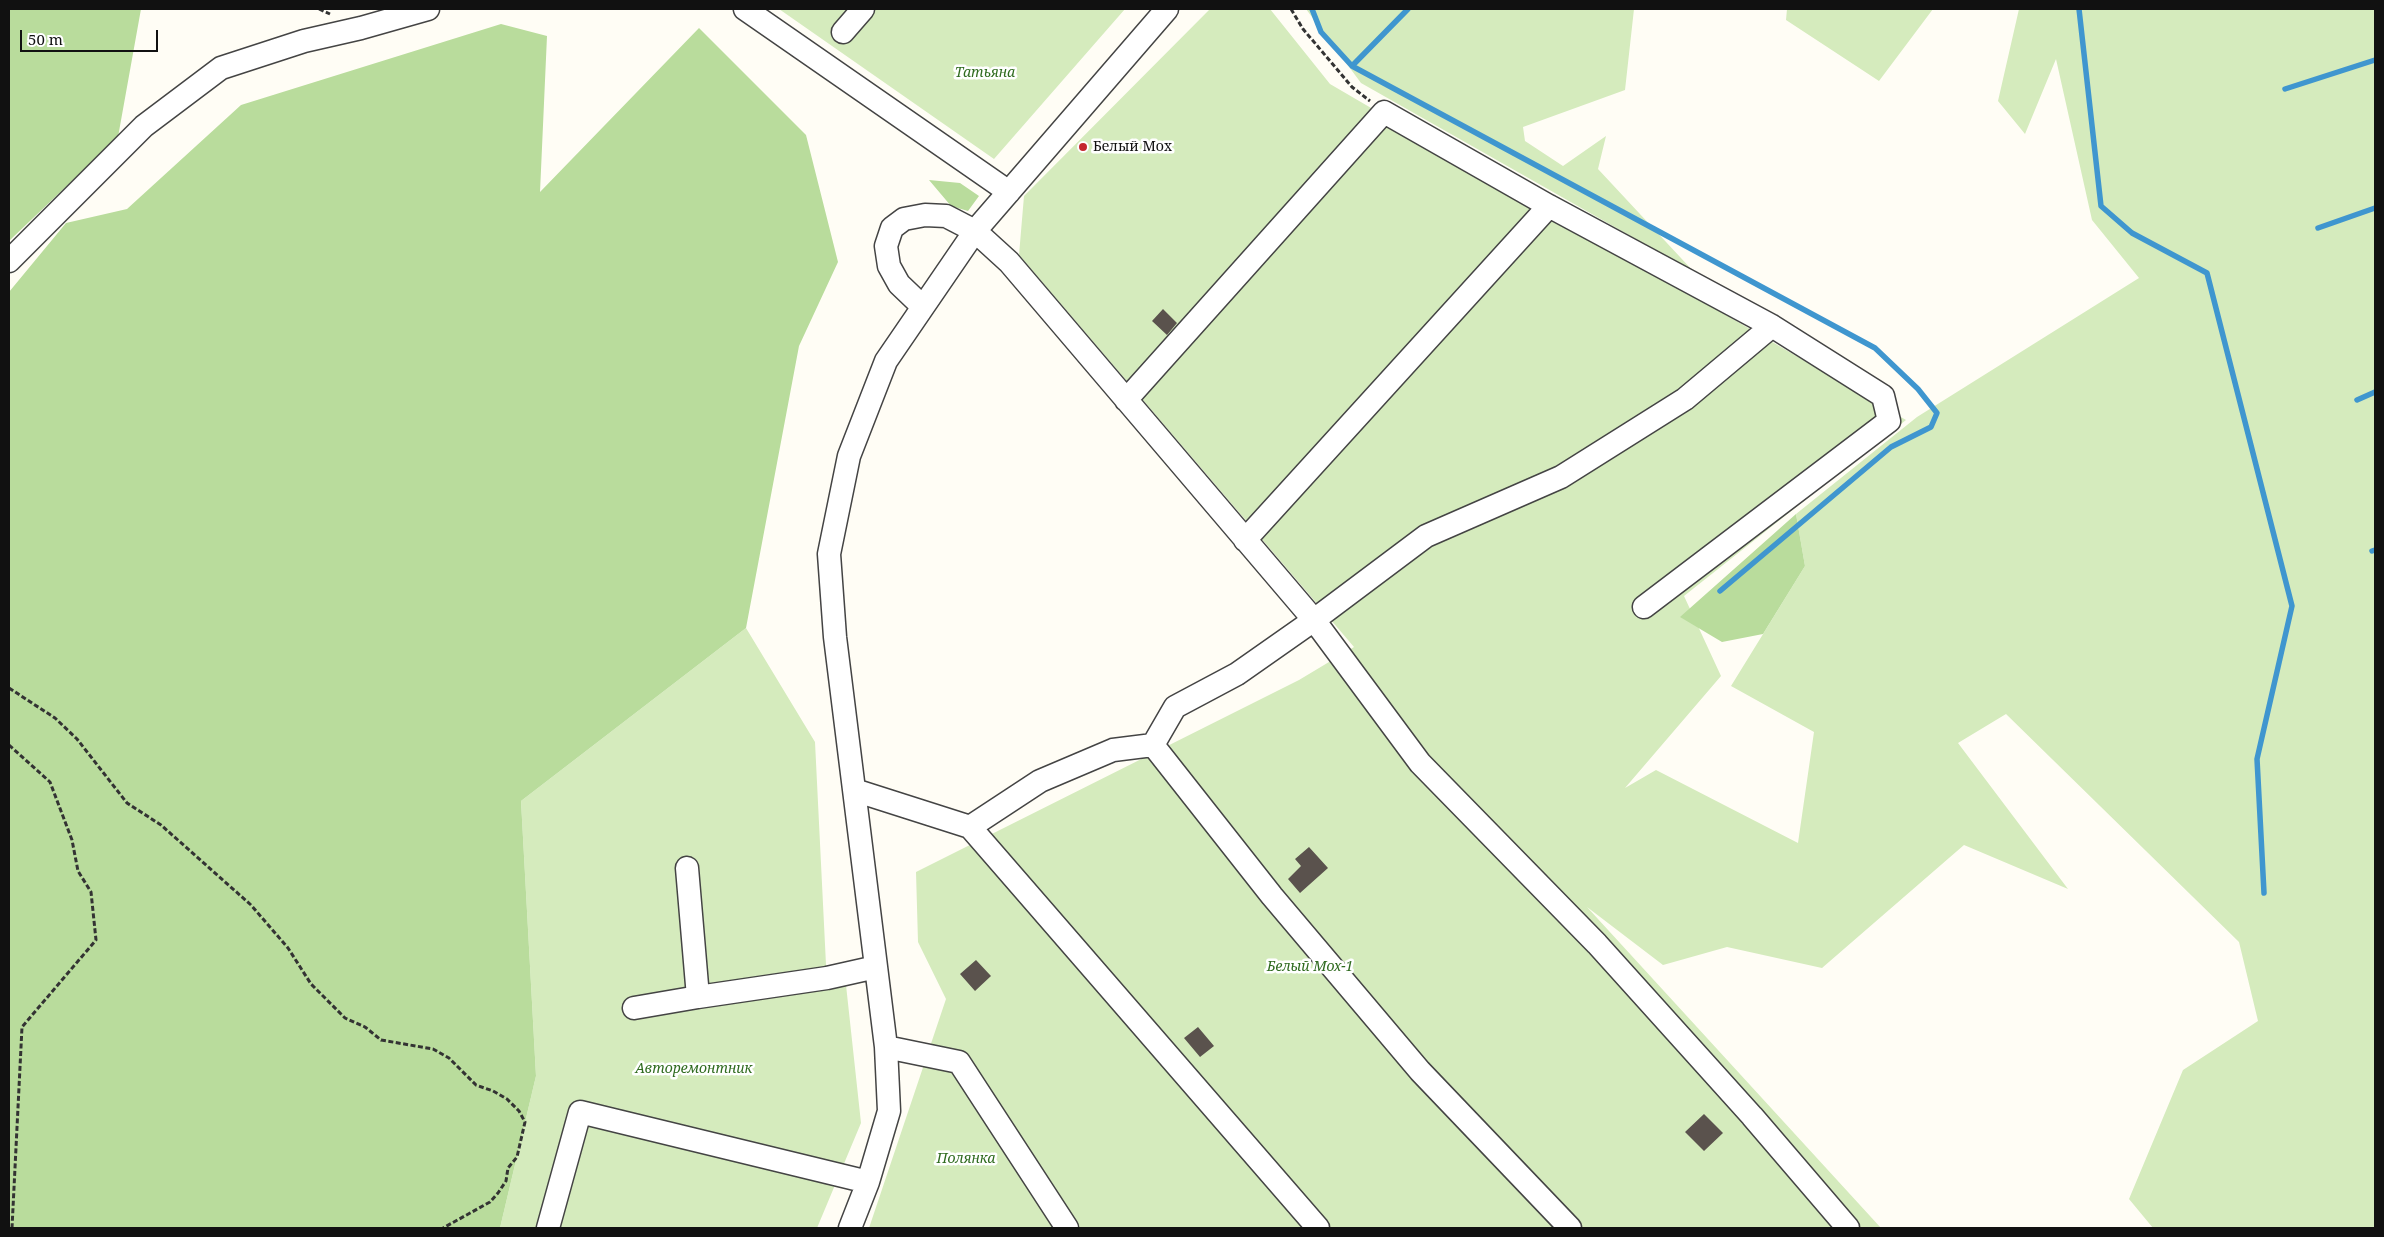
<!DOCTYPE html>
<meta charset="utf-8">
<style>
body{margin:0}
#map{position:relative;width:2384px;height:1237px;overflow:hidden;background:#fffdf5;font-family:"Noto Serif",serif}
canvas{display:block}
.frame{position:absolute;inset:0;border:10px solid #111;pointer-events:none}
.scale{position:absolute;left:20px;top:30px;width:138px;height:22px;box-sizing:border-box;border:2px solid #111;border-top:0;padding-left:6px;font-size:15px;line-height:18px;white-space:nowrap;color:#111;-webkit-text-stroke:4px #fff;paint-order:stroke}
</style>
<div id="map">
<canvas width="2384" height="1237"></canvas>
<div class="frame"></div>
<div class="scale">50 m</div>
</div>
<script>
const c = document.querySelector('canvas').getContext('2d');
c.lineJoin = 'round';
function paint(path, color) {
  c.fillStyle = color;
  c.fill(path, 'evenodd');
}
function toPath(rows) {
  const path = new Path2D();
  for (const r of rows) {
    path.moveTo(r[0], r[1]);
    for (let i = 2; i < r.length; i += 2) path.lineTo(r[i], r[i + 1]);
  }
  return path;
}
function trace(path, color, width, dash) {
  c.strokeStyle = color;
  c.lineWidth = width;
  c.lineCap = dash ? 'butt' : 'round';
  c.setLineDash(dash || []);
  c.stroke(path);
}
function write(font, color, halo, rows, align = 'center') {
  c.font = font + ' "Noto Serif",serif';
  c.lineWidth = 5;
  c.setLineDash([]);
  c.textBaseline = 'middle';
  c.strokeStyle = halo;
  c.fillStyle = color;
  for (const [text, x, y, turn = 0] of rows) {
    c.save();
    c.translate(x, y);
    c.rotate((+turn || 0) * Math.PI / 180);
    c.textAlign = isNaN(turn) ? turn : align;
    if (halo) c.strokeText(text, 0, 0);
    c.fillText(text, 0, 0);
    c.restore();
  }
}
paint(toPath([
 [779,9,1125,9,994,159],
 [1210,9,1270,9,1330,84,1906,420,1684,596,1721,676,1625,788,1656,770,1798,843,1814,732,1731,686,1805,566,1796,514,1917,417,2139,278,2092,220,2056,59,2025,134,1998,101,2019,9,2375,9,2375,1228,2153,1228,2129,1199,2183,1070,2258,1021,2239,942,2006,714,1958,743,2068,889,1964,845,1822,968,1727,947,1663,965,1587,907,1881,1228,869,1228,946,999,918,942,916,872,1299,680,1354,647,1019,255,1024,196],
 [1306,9,1634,9,1625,90,1523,127,1525,141,1563,166,1606,136,1598,169,1694,272,1361,83],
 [1787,9,1933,9,1879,81,1786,20],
 [746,628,815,742,827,985,846,985,861,1123,817,1228,500,1228,536,1076,521,801]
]), '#d5ebbd');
paint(toPath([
 [9,9,141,9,118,137,9,241],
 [501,24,547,36,540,192,699,28,806,135,838,262,799,346,746,628,521,801,536,1076,500,1228,9,1228,9,292,66,223,127,209,241,105],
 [929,180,960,183,979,196,968,211,951,206],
 [1796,514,1805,566,1763,634,1722,642,1680,617]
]), '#b9dc9c');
trace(toPath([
 [1312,9,1321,32,1352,66,1875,348,1918,389,1937,413,1931,427,1891,447,1720,591],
 [2079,9,2101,206,2132,233,2207,273,2292,606,2257,759,2264,893],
 [1352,66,1408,9],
 [2285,89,2375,60],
 [2318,228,2375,208],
 [2357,400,2375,392],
 [2372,551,2375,550]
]), '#3f96cf', 5.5);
paint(toPath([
 [1163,309,1177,323,1167,335,1152,321],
 [1309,847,1328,868,1300,893,1288,879,1301,866,1295,859],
 [976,960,991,976,975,991,960,974],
 [1198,1027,1214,1046,1200,1057,1184,1038],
 [1704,1114,1723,1133,1704,1151,1685,1132]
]), '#5a524d');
const minor = toPath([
 [745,9,1009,192],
 [843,32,863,9],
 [9,261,144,126,221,68,304,41,361,28,428,9],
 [922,306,899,284,889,266,886,246,892,228,904,219,925,215,946,216,975,231,1009,262,1314,620,1420,763,1597,944,1752,1116,1848,1228],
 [1126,400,1384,112,1549,206,1772,326,1883,396,1889,421,1644,607],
 [1245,540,1549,206],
 [1153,745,1272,896,1420,1071,1570,1228],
 [854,790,970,827,1318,1228],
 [970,827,1040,781,1113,750,1153,745,1175,707,1237,674,1314,620,1426,536,1561,477,1685,399,1772,326],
 [687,868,698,997,827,978,876,967],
 [634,1008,698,997],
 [886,1047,959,1062,1067,1228],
 [548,1228,580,1112,868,1182],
 [850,1228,868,1182,889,1111,886,1047,835,637,829,554,849,456,886,361,975,231,1167,9]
]);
trace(minor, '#444', 25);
trace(toPath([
 [319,9,330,14],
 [1291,9,1303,29,1352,87,1370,101],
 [9,688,55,718,77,739,127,803,161,825,251,905,288,948,311,984,345,1018,365,1027,381,1040,433,1049,449,1058,476,1085,493,1091,507,1099,519,1111,525,1122,517,1157,508,1168,506,1181,498,1193,490,1202,443,1228],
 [9,745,50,782,72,840,78,871,91,892,96,940,22,1027,12,1228]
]), '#333', 3, [5, 2.5]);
trace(minor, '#fff', 22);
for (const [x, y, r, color] of [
 [1083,147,5,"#c4262e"]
]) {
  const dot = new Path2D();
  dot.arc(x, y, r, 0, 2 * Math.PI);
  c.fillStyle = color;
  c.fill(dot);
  trace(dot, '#fff', 2);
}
write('italic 14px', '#2f6b1f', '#fff', [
 ["Татьяна",985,73],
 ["Белый Мох-1",1310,967],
 ["Авторемонтник",694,1069],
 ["Полянка",966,1159]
]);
write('14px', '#111', '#fff', [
 ["Белый Мох",1093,147]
], 'left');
</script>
